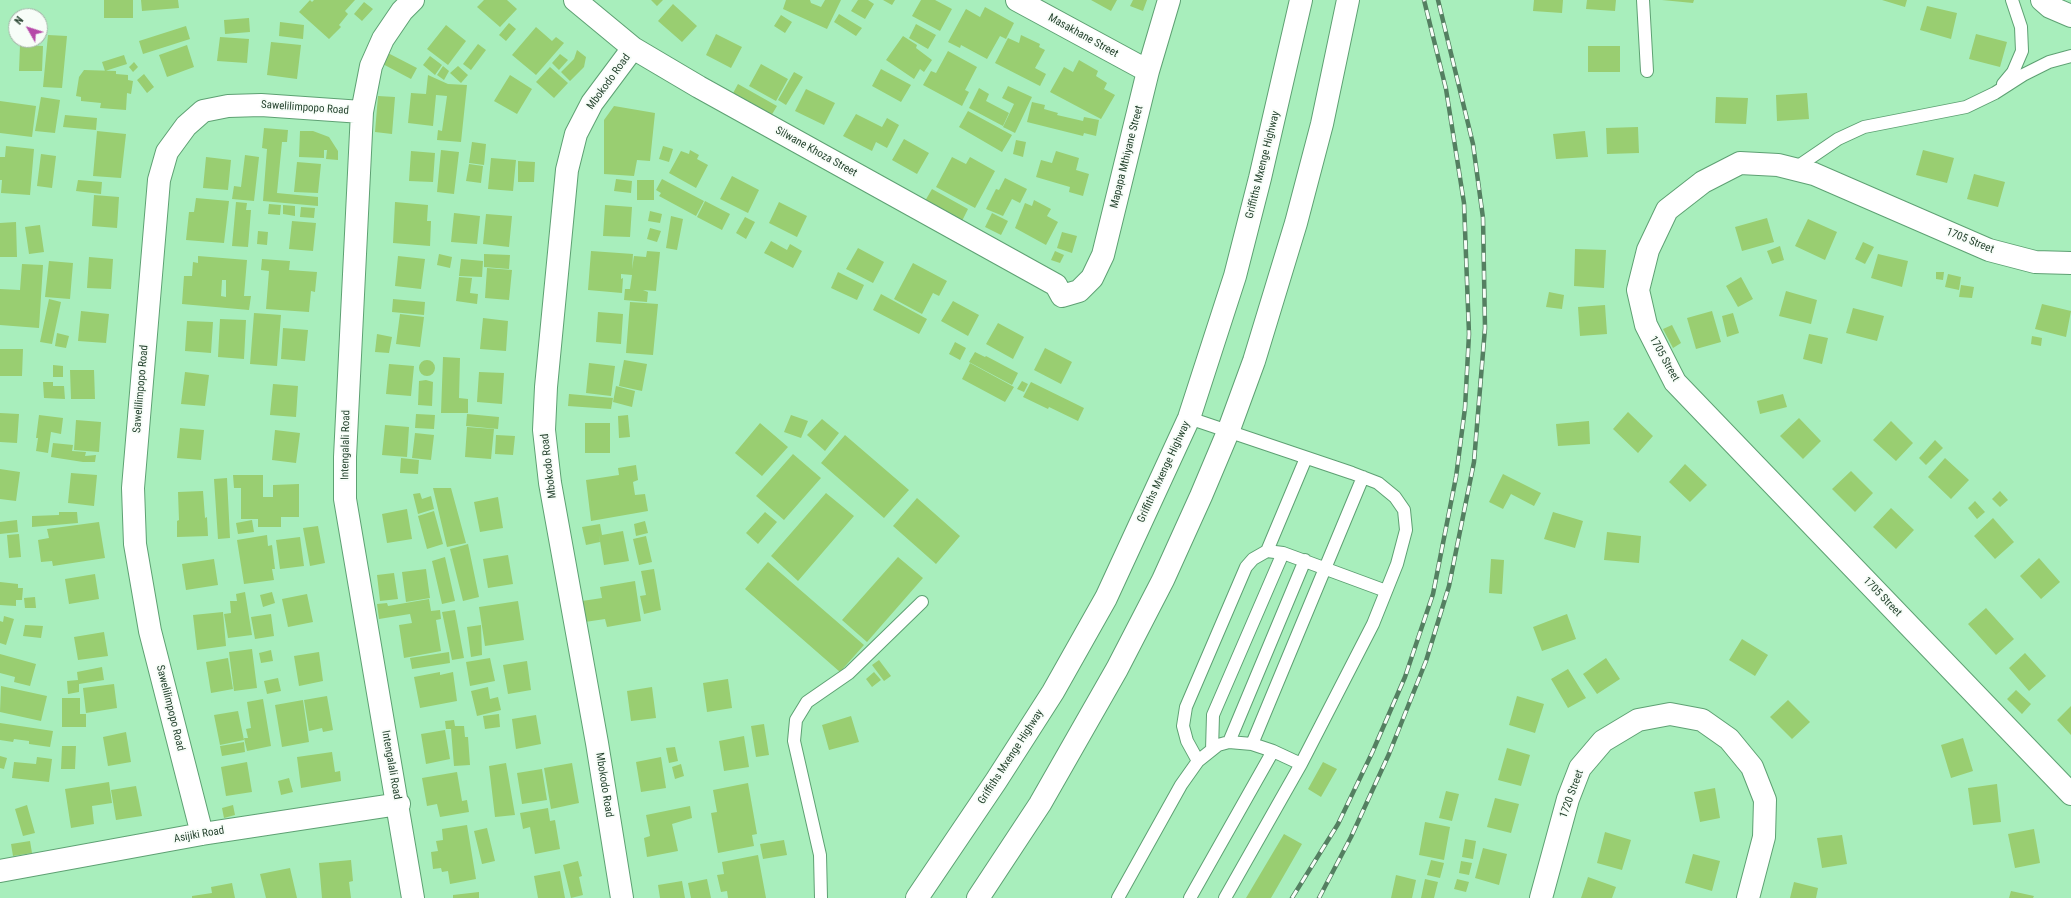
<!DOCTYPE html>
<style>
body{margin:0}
#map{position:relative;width:2071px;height:898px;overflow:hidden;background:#a8eebc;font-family:"Roboto Condensed",sans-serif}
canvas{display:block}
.north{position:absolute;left:8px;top:8px;width:40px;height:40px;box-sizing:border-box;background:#f7fdf8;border:1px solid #a4b3a8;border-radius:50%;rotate:309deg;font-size:11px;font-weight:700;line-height:16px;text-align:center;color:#284531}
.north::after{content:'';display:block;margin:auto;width:14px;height:18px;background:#b649a8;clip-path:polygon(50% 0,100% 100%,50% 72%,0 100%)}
</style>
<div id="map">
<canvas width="2071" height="898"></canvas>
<div class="north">N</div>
</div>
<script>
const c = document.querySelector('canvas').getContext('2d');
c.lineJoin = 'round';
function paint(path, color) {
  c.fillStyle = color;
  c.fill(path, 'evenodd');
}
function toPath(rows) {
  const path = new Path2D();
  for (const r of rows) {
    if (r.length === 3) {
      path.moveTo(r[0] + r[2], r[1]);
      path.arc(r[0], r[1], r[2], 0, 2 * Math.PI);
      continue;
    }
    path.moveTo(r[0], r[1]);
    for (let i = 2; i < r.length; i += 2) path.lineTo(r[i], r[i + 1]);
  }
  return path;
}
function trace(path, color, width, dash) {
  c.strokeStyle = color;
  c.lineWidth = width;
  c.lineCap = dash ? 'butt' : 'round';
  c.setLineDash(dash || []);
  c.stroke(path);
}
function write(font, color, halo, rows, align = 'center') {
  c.font = font + ' "Roboto Condensed",sans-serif';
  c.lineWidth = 3.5;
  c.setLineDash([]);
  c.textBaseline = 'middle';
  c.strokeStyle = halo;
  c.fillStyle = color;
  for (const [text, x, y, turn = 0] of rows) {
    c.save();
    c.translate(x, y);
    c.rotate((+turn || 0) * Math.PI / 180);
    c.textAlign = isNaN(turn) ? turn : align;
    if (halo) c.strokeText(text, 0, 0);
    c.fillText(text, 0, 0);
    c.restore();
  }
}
paint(toPath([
 [104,0,133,0,133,18,104,18],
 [141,0,178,0,179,8,142,11],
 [310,0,312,2,314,0,355,0,345,11,348,14,339,25,341,27,329,39,299,12],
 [484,0,507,0,517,9,500,27,477,7],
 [651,0,663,0,657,6],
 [786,0,810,0,811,3,821,7,825,0,841,0,827,29,783,9],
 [858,0,868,0,874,4,865,19,851,11],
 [883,0,895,0,892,5],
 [921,0,935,0,952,9,940,31,912,16],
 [1091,0,1117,0,1111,11],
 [1133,0,1147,0,1143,11,1130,6],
 [1534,0,1563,0,1562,13,1533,11],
 [1587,0,1616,0,1615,11,1586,9],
 [1662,0,1694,0,1693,3],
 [1882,0,1907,0,1905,7],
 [364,2,373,9,362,21,354,14],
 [673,4,697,26,682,42,658,21],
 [1927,6,1957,13,1951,39,1920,30],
 [985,7,1014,23,1006,39,1000,36,987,59,961,45,960,48,948,42,966,9,980,17],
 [30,13,37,13,41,17,43,22,40,30,40,16,25,16],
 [839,14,862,28,856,36,834,22],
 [781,15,792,22,785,33,774,26],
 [249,18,250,32,225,34,224,20],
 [280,22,304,25,303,39,279,36],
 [509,23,516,29,506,41,499,35],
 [916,24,936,35,928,49,909,38],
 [446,25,466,41,448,65,427,49],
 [186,26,190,39,143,54,139,41],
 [536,27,552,41,556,37,564,43,536,75,512,55],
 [716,34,742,47,731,68,706,55],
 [1976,34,2007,42,2000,67,1969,59],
 [48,35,67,36,62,88,43,87],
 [1021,35,1040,44,1039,47,1045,50,1035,68,1046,74,1040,86,995,63,1008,38,1019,43],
 [903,36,917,45,916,48,932,60,924,72,920,69,914,79,886,60],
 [220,37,249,39,247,63,217,61],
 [271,42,301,45,297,79,267,75],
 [478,44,486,50,471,70,463,64],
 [20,45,43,46,42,71,19,71],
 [187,45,194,67,167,77,159,55],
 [1588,46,1620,46,1620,72,1588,72],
 [577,50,586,57,584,67,570,81,561,72,574,59],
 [384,51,417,68,411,79,379,62],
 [948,51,977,67,965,90,969,92,962,106,923,85,931,71,936,73],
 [560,54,568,60,559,70,552,63],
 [124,55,127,64,105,71,102,62],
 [430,56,442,65,435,75,423,65],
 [1079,60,1098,71,1096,76,1107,83,1104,89,1115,95,1101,119,1050,92,1064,67,1073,72],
 [134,62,138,67,133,72,129,67],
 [761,64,788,79,776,101,749,86],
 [443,66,449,71,444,80,437,75],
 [458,66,468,75,461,83,450,73],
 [550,67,568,83,554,98,536,82],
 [881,69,911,85,901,102,872,86],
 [84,70,116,71,116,74,128,75,128,80,133,81,131,94,127,93,126,110,100,108,101,103,81,101,81,97,76,96,79,77],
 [794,72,803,77,786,105,778,100],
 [144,74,154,87,147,93,137,80],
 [428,75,448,84,467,85,461,142,437,140,438,130,442,131,447,96,436,95,433,126,408,123,411,93,426,94],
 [510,75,532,89,517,114,494,101],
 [738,84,777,106,771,116,732,95],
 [1008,86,1032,97,1015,133,1003,127,1014,104,1002,98],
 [979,88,989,94,986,101,1009,113,1003,126,969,108],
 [806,89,835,103,824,125,795,111],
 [1807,93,1809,119,1777,121,1776,95],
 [378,96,395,97,392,134,375,132],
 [41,97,60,100,55,133,35,131],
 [1716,97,1748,98,1746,124,1715,123],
 [0,101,36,106,32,137,0,133],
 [1032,102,1045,105,1044,109,1058,113,1057,115,1083,121,1084,117,1099,120,1096,136,1084,133,1083,136,1027,122],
 [614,106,655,113,650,161,637,160,634,176,604,174,604,120],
 [968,111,1012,135,1002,152,959,127],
 [856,114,882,127,887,118,899,125,887,148,876,142,872,151,843,136],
 [65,115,97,118,96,130,63,127],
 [1638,127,1639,153,1607,154,1606,128],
 [264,128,288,130,287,142,282,142,277,193,318,197,318,206,263,201,267,149,262,148],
 [97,131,126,134,121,178,93,176],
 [300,131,313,131,329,137,338,151,338,160,326,159,327,150,324,150,324,158,299,157],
 [1585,131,1588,157,1556,159,1553,134],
 [904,139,929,153,917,174,892,160],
 [1016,140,1026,142,1023,157,1013,154],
 [472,142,486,144,484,165,469,163],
 [6,146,34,149,30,195,1,193,2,180,0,180,0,157,5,157],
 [663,146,673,149,669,162,659,159],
 [441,150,459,152,454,194,437,192],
 [690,150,699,155,697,159,708,165,696,188,669,173,681,151,689,154],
 [1923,150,1954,158,1947,183,1916,175],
 [411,151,435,153,433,182,409,181],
 [1056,151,1079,158,1076,170,1089,174,1083,196,1069,192,1070,187,1036,177,1041,160,1052,163],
 [41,154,56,156,52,188,37,186],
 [245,155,259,157,254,201,232,199,234,186,241,187],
 [206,157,231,160,228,190,203,188],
 [952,157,966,164,970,157,995,171,975,208,936,187],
 [491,158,516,160,513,191,488,189],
 [518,161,535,162,534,182,518,182],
 [297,162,321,164,318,193,294,192],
 [469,164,483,166,481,183,466,181],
 [1974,174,2005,182,1998,207,1967,199],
 [732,176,759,190,748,213,720,199],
 [1005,178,1027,189,1020,203,1012,199,1003,216,986,209,996,189,999,190],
 [616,179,632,181,631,193,614,191],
 [662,179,704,201,696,216,659,196,661,193,656,190],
 [78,180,102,182,101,194,76,191],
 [637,180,654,180,654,200,637,200],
 [932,189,968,209,962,221,925,201],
 [94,195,119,197,117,228,92,226],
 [196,198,229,201,224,243,186,240,189,212,194,212],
 [1034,200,1051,209,1047,216,1058,222,1046,245,1015,228,1025,203,1032,206],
 [705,201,730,214,722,230,697,217],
 [236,202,247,203,246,210,251,210,248,247,232,246],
 [395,202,428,205,427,221,431,221,430,246,393,243],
 [779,202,807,216,797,237,769,223],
 [269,204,281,205,280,215,268,214],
 [283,205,295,206,295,216,283,214],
 [605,205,632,207,630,237,603,236],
 [301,207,315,208,314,218,300,217],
 [650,211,662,214,660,223,648,221],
 [454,213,480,216,477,244,451,242],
 [992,213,1008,221,1001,235,985,227],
 [486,214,512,216,509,247,483,244],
 [671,216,683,219,677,250,666,248],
 [745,217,755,222,746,239,736,233],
 [1767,218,1774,242,1742,251,1735,227],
 [1808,219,1837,232,1825,260,1795,246],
 [292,221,316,223,313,251,289,249],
 [16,222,17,257,0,257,0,223],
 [40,225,44,252,29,254,25,227],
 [650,228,661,231,657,242,647,239],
 [258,231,268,232,267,245,257,244],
 [1062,232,1077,236,1072,253,1057,248],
 [771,241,787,250,790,244,802,251,793,268,764,253],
 [1863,242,1874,247,1865,264,1855,259],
 [1780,246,1784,260,1772,264,1767,251],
 [858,248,884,262,873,283,846,269],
 [1575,249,1606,250,1604,288,1574,286],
 [591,251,633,254,632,269,634,256,646,257,647,251,660,252,656,291,643,290,648,292,647,302,624,300,625,289,630,289,632,275,621,274,621,279,623,278,622,293,588,290],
 [1055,251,1064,255,1060,263,1051,260],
 [439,254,452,257,450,268,437,265],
 [484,254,510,255,509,269,484,267],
 [1878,254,1908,261,1902,287,1871,278],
 [198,256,247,260,244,296,251,296,249,310,182,304,184,276,192,276,193,262,198,263],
 [222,280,226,280,226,297,221,296],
 [398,256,425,259,421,289,395,286],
 [89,257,113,259,111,289,87,288],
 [262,259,290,261,289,270,317,272,315,292,311,291,309,312,266,309,269,271,261,270],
 [461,259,483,261,482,277,459,276],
 [49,261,73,263,70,299,45,297],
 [913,263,947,281,939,296,933,293,922,314,894,299],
 [22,264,43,265,39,328,0,325,0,289,20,290],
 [487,268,512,270,509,300,485,298],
 [838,272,864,285,857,300,831,288],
 [1936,272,1944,272,1943,280,1936,279],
 [1948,274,1961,277,1959,290,1945,287],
 [459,277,472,278,470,293,478,294,477,304,456,301],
 [1741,277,1753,299,1738,307,1726,286],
 [1961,285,1974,287,1972,298,1959,297],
 [1786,291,1817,300,1811,324,1779,316],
 [1549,292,1564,295,1562,309,1546,307],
 [881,294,927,319,919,334,873,310],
 [49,299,61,302,52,344,40,342],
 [393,299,425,302,424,315,392,312],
 [953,301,979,315,968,336,941,321],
 [630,302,658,304,653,355,626,353],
 [2042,304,2071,311,2066,337,2035,329],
 [1605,305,1607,334,1580,336,1578,307],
 [1853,308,1884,316,1877,341,1846,333],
 [81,311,109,314,106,343,78,341],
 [1712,311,1721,342,1696,349,1687,318],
 [598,312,623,314,621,344,596,342],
 [254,313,281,315,277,366,250,364],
 [1733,313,1739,333,1727,337,1722,316],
 [400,314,424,317,420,347,396,344],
 [483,318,508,321,506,351,480,349],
 [220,319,246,320,244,359,218,357],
 [187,321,213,322,211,353,185,351],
 [998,323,1024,337,1013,359,986,344],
 [1672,325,1681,343,1673,348,1663,329],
 [283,328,308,330,305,361,281,359],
 [57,333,69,336,66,348,55,346],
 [377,334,392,337,389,353,375,352],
 [1809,334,1828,338,1822,364,1803,359],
 [2032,336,2042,338,2041,346,2031,344],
 [955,342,966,348,960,360,949,354],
 [1045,348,1072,362,1061,384,1034,370],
 [0,349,23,349,22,376,0,376],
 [975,352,985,357,986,356,1018,373,1012,385,969,362],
 [443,357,460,358,459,398,468,399,468,413,441,413],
 [427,368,8],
 [624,360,647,364,642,391,619,386],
 [589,363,615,366,611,396,586,393],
 [970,363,1014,387,1005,402,962,379],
 [389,364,414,366,411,396,386,394],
 [53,365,63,366,63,377,53,377],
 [70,370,94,370,95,399,71,399],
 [185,372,209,375,205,406,181,404],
 [479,372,504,373,502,404,477,402],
 [426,380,433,382,432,406,418,405,419,381],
 [1022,381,1028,384,1024,392,1017,389],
 [43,382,53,382,53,386,64,386,65,399,44,398],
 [1031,382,1084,408,1078,421,1049,407,1048,409,1023,397],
 [273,384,298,386,296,417,270,415],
 [616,386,635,391,632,407,613,402],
 [569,394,613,398,611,409,568,406],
 [1783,394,1787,407,1760,414,1757,401],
 [1628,412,1653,436,1638,453,1613,429],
 [0,413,19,414,17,443,0,442],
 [416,414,435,415,434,429,415,428],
 [467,414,499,417,498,429,466,426],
 [39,415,63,418,61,434,51,432,48,453,36,451,38,438,36,438],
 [628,415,630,437,619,438,618,416],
 [791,415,808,421,801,438,784,432],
 [1799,418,1821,441,1803,459,1780,436],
 [822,419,839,433,825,451,807,435],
 [76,420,101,422,99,452,74,450],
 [1589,421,1590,444,1558,446,1556,424],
 [1891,421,1913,443,1896,461,1873,440],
 [585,423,610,423,610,453,585,453],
 [760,423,788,447,762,476,735,453],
 [385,425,409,427,407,457,382,455],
 [467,427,494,429,491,459,465,457],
 [180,428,204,430,201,460,177,458],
 [275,430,300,433,296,463,272,460],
 [415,433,434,435,431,460,412,458],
 [496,435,515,436,513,455,495,454],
 [845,435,909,490,884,518,821,463],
 [1935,440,1943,448,1926,465,1919,458],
 [53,443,73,445,72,451,86,452,85,456,96,455,95,462,83,462,51,457],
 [793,454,821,478,784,520,756,496],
 [401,458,419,460,418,474,400,473],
 [1945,458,1969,480,1951,499,1928,477],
 [1685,464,1707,485,1690,502,1669,482],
 [636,465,638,480,633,482,635,495,645,494,648,511,591,521,586,480,619,475,618,468],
 [0,469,20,472,16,501,0,499],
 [1851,471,1873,493,1855,512,1832,489],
 [71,473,97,475,94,506,68,503],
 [1503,474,1541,493,1534,506,1511,494,1503,509,1489,502],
 [233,475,263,475,263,497,273,497,273,485,299,484,299,517,281,517,281,527,258,527,258,519,241,519,241,488,234,488],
 [227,478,230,538,218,539,214,479],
 [433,488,451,488,466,543,447,547],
 [203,491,205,518,207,517,208,536,177,537,177,521,179,520,178,492],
 [2000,491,2008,500,2000,507,1992,499],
 [420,493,422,499,431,496,434,509,418,514,413,494],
 [826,493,854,516,798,581,771,556],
 [498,497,503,528,480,532,474,502],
 [917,498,960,536,936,564,893,526],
 [1975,501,1985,512,1977,519,1968,508],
 [1891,508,1914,530,1896,549,1873,527],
 [407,509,412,539,387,543,382,514],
 [434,511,443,544,427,549,418,516],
 [59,512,77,512,78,523,32,527,32,516,59,515],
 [765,512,777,522,758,544,746,533],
 [1553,512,1583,521,1575,548,1544,539],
 [1993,518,2014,542,1995,559,1974,536],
 [17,520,18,532,0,534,0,522],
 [252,520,254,532,238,534,236,523],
 [645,521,648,533,636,536,634,524],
 [99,522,105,558,53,566,52,561,41,562,38,540,49,538,47,529],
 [600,524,602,535,623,531,629,561,604,565,599,535,600,542,586,545,582,527],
 [318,526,325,563,310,566,303,528],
 [1607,532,1641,536,1639,563,1604,560],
 [19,534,21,557,9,558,7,535],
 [267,535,268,546,272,545,275,569,272,569,274,580,244,584,237,540],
 [646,536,652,562,639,565,633,539],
 [300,537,304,566,280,569,276,540],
 [468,544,479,597,463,601,450,549],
 [508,555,513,584,488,588,483,559],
 [445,557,455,601,442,604,432,561],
 [898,557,923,578,867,642,842,620],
 [2039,558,2060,582,2041,599,2020,576],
 [214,559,218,585,186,590,182,564],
 [1491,559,1504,560,1502,594,1489,593],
 [768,562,864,645,840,672,745,589],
 [426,569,430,598,406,602,402,572],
 [654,569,661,610,644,614,640,596,646,595,641,571],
 [394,573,398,599,380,601,377,575],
 [95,574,99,599,69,604,65,579],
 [635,581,641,621,607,627,605,619,585,622,582,601,602,598,600,587],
 [0,582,18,584,18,588,23,588,22,600,16,600,16,606,0,605],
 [245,592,252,635,228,638,224,614,231,613,230,601,237,601,236,594],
 [272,592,275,603,263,607,260,595],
 [307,594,313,622,288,627,282,599],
 [35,597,36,608,25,608,24,598],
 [429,599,431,611,440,610,441,619,436,620,441,651,404,658,399,625,412,623,410,614,379,619,377,604,387,603,388,606],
 [518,601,524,640,485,646,479,607],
 [1986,608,2014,639,1996,655,1968,624],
 [455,610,464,658,452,660,442,612],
 [223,612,226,646,197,650,193,615],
 [271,614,274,636,255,639,251,617],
 [1567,614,1576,639,1542,651,1533,627],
 [4,616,14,619,6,645,0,643,0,621,3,622],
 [25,625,43,626,41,638,23,636],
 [481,625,482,655,471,657,467,627],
 [104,632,108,656,78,660,74,637],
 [1742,639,1768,655,1755,676,1729,660],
 [252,649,257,688,234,691,229,652],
 [271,650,273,661,261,663,259,653],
 [319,652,323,681,299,686,294,656],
 [449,652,450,663,412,669,410,658],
 [2025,653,2046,676,2029,691,2009,668],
 [0,654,36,664,30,686,14,682,15,677,0,673],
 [228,658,233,689,211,693,206,662],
 [490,658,495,681,470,686,466,662],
 [1606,658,1620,679,1597,694,1583,674],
 [879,660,891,676,884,681,872,665],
 [527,661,531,690,508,694,503,665],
 [102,667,104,680,79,684,79,692,68,694,67,681,78,680,77,672],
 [1568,669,1586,698,1568,708,1551,679],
 [440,672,440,675,453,672,457,701,420,708,414,677],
 [874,672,881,680,872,687,866,679],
 [278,678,281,691,267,694,264,681],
 [728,679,732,708,707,712,703,683],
 [114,684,117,708,86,713,83,688],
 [1,686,47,696,41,721,0,712],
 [488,687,490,699,498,697,501,710,477,716,471,691],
 [652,687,656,718,631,721,627,691],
 [2016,690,2031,704,2022,714,2007,699],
 [327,696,333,730,323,732,322,728,309,731,304,700],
 [1517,696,1544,704,1535,733,1509,725],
 [62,698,80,698,80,714,86,714,86,727,62,727],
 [263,699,271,746,247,751,244,738,248,738,246,729,251,728,247,702],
 [303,700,309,742,282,747,275,705],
 [1788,700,1810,722,1792,739,1770,717],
 [2071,706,2071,735,2057,720],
 [238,711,244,740,220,745,214,715],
 [499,714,500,727,485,729,483,716],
 [536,715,541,744,516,749,512,719],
 [851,716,859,742,829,750,822,725],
 [454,720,455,726,464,726,465,737,468,737,470,765,454,766,451,729,446,729,445,721],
 [0,723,53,731,50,747,29,744,29,741,14,739,13,742,0,740],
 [764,724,769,755,756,757,751,726],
 [445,730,450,759,426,764,421,734],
 [126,732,131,762,108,766,103,737],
 [744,736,749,767,724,771,719,741],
 [1963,738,1973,771,1951,778,1941,745],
 [244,742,245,752,222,756,220,746],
 [62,746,76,746,75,769,61,769],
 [675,747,678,761,669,763,666,748],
 [1507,748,1530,755,1521,786,1498,780],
 [332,752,335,772,340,771,341,781,301,788,297,757],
 [0,756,7,758,4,769,0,768],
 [37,757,52,759,49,782,12,778,14,762,36,764],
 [661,757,666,788,641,792,636,762],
 [247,762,252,792,226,796,221,767],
 [1323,762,1337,769,1321,797,1308,789],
 [506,763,515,815,495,817,489,766],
 [572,763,579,803,551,809,544,768],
 [681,764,684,776,675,779,672,767],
 [542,769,547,800,522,804,517,773],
 [457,772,462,801,467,800,469,812,440,817,437,804,427,806,422,778],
 [289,778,293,792,281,795,278,781],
 [109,782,112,803,92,806,94,824,71,828,65,789],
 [748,783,757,834,752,835,754,846,718,853,711,813,717,812,713,790],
 [1997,784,2001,822,1973,825,1968,788],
 [136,786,142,816,116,820,111,790],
 [1715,788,1720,818,1700,822,1694,792],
 [1446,791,1459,794,1452,821,1439,818],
 [1495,798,1519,804,1511,833,1487,827],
 [27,805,35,833,23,836,15,809],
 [233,805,235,815,224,818,222,808],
 [690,806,692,818,672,824,678,851,647,857,644,838,650,836,646,815],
 [548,808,550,821,555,820,560,849,535,854,530,827,523,829,520,813],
 [1425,822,1450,827,1444,860,1419,855],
 [467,825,476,879,450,884,448,871,442,872,441,868,433,869,431,852,438,851,436,841,443,840,442,829],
 [487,828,495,861,482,864,474,831],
 [2034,829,2040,863,2015,868,2008,834],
 [1605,832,1631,840,1622,870,1597,863],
 [1284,834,1302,844,1271,898,1246,898],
 [1842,835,1847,864,1822,868,1817,838],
 [1465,839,1476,841,1473,859,1462,857],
 [784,840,787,855,763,859,760,844],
 [30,841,32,853,13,856,11,844],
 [1483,848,1507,854,1499,885,1475,878],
 [1693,854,1720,861,1712,891,1685,883],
 [758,855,766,898,728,898,727,891,721,892,717,875,724,874,722,862],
 [351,860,353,881,349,882,351,898,322,898,319,863],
 [1431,860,1444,863,1440,878,1427,875],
 [578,861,582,876,579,877,583,895,571,898,563,865],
 [1461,861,1472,863,1469,875,1459,873],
 [290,868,297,898,266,898,260,874],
 [560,871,565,898,538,898,534,876],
 [1396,875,1416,880,1412,898,1391,898],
 [1588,877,1616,887,1612,898,1581,898],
 [707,879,711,898,691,898,688,883],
 [1425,879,1438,882,1434,898,1421,898],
 [1457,879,1469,882,1466,892,1454,889],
 [682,881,685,898,660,898,658,885],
 [1794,882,1818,888,1816,898,1790,898],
 [232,883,235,898,192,898,192,896,212,893,211,887],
 [2011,891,2034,896,2033,898,2009,898],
 [479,892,479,898,453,898,453,895]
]), '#99ce71');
const lane = toPath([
 [1643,0,1647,71],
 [2003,84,2013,72,2022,51,2021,27,2012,0],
 [1794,169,1838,139,1864,127,1966,107,1995,93,2023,75,2049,62,2071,56],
 [1189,418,1352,473,1378,483,1395,497,1404,510,1406,530,1397,564,1373,624,1301,764,1225,898],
 [1267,551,1306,458],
 [1229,742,1305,560],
 [1252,744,1363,477],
 [1212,750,1213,715,1283,553],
 [1198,761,1187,741,1183,726,1186,707,1246,567,1253,559,1267,551,1283,553,1386,591],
 [821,898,820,855,794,741,796,720,807,702,849,673,922,602],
 [1118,898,1181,785,1198,761,1218,745,1229,742,1252,744,1273,751,1301,764],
 [1190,898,1273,751]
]);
const street = toPath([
 [413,0,402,11,383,39,371,66,362,112,345,457,345,499,413,898],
 [575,0,633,48,699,87,1056,285,1062,296,1079,291,1092,278,1103,255,1148,71,1169,0],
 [1017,0,1148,71],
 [2071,263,2035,262,1989,250,1814,174,1778,165,1740,163,1703,182,1667,210,1648,250,1638,290,1646,325,1675,382,2071,794],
 [202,834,150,631,135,544,133,488,159,180,167,152,186,126,203,111,228,106,261,105,362,112],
 [0,871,202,834,399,804],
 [622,898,597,743,550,483,544,430,546,387,567,170,576,134,592,103,633,48],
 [1541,898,1568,799,1580,768,1603,741,1638,720,1670,714,1702,720,1729,739,1752,767,1765,800,1764,837,1748,898]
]);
const secondary = toPath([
 [2042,0,2050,7,2071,16],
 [917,898,996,781,1053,692,1106,598,1189,418,1235,276,1260,178,1301,0],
 [978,898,1040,804,1117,669,1163,580,1201,496,1228,432,1254,361,1296,223,1322,124,1348,0]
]);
trace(lane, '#5ea173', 14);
trace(street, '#5ea173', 24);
trace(secondary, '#5ea173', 24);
trace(lane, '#fff', 12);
trace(street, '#fff', 22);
trace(secondary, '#fff', 22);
const rail = toPath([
 [1292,898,1338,824,1372,753,1405,677,1433,594,1456,477,1465,408,1469,334,1464,203,1446,89,1424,0],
 [1319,898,1351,837,1389,754,1426,661,1449,586,1474,462,1485,328,1483,218,1473,144,1438,0]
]);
trace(rail, '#547f61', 4.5);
trace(rail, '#f7fdf8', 3, [9]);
write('11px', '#284531', '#f7fdf8', [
 ["Masakhane Street",1083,36,29],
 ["Mbokodo Road",609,82,-54],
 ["Sawelilimpopo Road",305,108,4],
 ["Silwane Khoza Street",816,152,29],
 ["Mapapa Mthiyane Street",1127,157,-76],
 ["Griffiths Mxenge Highway",1263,165,-76],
 ["1705 Street",1970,241,22],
 ["1705 Street",1664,359,61],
 ["Sawelilimpopo Road",141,389,-85],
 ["Intengalali Road",346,445,-89],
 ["Mbokodo Road",549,466,-97],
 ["Griffiths Mxenge Highway",1164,472,-65],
 ["1705 Street",1882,597,46],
 ["Sawelilimpopo Road",170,708,76],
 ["Griffiths Mxenge Highway",1011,757,-57],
 ["Intengalali Road",391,765,80],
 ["Mbokodo Road",604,785,81],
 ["1720 Street",1572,794,-70],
 ["Asijiki Road",199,835,-10]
]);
</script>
